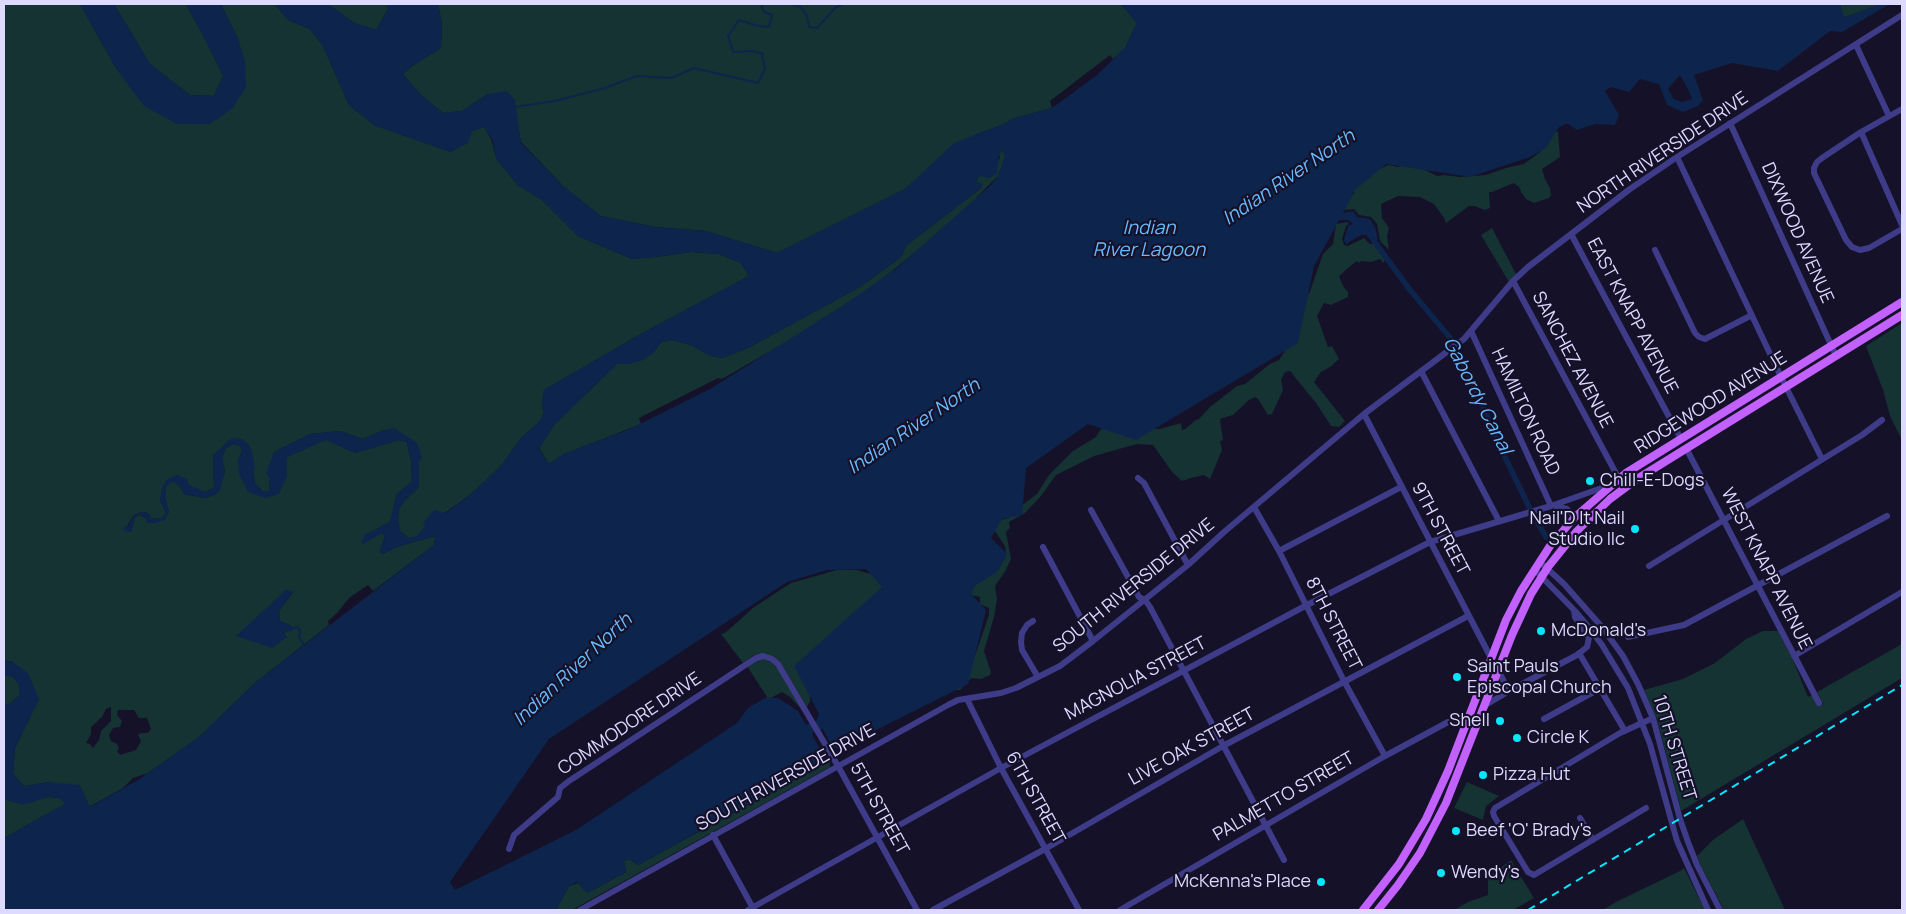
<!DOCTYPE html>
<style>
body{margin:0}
#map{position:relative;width:1906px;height:914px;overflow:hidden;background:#151129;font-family:Manrope,sans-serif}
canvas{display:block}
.frame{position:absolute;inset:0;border:5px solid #ddd9ff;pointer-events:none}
</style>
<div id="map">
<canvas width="1906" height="914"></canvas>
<div class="frame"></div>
</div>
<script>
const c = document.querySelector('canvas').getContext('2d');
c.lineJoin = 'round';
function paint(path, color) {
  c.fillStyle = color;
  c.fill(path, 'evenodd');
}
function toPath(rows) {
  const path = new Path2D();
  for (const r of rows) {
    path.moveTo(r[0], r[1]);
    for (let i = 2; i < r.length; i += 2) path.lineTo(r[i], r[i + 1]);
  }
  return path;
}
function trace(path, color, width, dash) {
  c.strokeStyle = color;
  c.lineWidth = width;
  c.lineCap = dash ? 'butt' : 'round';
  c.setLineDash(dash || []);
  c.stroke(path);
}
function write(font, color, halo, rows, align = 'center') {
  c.font = font + ' Manrope,sans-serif';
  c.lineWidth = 4.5;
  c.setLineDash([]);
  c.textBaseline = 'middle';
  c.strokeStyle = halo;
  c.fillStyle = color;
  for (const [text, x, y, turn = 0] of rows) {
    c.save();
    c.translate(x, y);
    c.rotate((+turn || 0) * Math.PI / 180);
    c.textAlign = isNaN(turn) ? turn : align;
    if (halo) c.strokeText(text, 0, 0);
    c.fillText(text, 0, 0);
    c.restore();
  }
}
paint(toPath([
 [4,4,80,4,117,70,210,123,238,39,221,4,275,4,288,20,310,29,323,46,349,105,374,125,451,152,472,131,484,127,491,139,497,160,518,185,542,200,578,236,632,259,655,257,691,252,719,254,741,263,749,276,639,335,544,390,542,403,544,412,540,421,521,438,500,467,470,495,425,527,416,537,408,538,400,531,398,520,399,509,405,500,419,487,417,443,384,430,363,439,340,431,310,434,274,452,268,475,270,478,269,491,262,491,255,483,248,444,241,439,231,439,213,456,214,488,205,492,188,485,187,479,167,480,160,500,166,513,162,518,151,519,148,513,141,512,134,515,127,526,131,532,135,517,140,515,155,523,169,512,165,498,166,486,173,481,179,485,184,494,205,498,216,494,225,472,222,458,226,448,234,444,240,446,242,451,238,461,265,498,287,476,287,457,326,439,355,453,399,440,407,442,411,461,412,482,397,494,390,522,365,535,363,544,382,532,385,536,380,551,382,554,399,546,435,536,434,545,373,591,368,585,349,598,337,613,328,621,329,625,256,682,199,737,148,773,133,778,123,788,89,807,50,782,24,786,13,774,15,748,39,699,13,662,4,660],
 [293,592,279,611,280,621,292,626,292,630,283,633,287,637,236,636],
 [111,707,111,721,101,731,99,740,93,748,90,744,86,743,91,734,91,727,102,717,106,709],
 [118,710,134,710,139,718,147,718,151,729,148,733,141,733,138,735,141,741,136,750,120,755,117,751,119,748,117,744,111,741,109,735,113,728,120,727,122,721,117,715],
 [114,4,186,4,207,43,223,76,214,96,190,95,150,64],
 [328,4,387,4,388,9,376,30,354,23],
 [438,4,1121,4,1137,23,1125,48,1113,59,1110,55,1050,101,1052,108,1012,119,1004,124,975,135,929,168,905,189,777,253,706,231,655,227,601,216,564,187,521,142,517,122,488,94,462,111,443,113,420,94,403,74,412,66,441,48,442,24],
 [1840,4,1881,4,1846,17,1843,16],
 [1558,131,1560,157,1542,169,1545,179,1550,188,1551,195,1549,198,1534,203,1526,199,1521,192,1520,188,1514,183,1492,192,1489,192,1490,208,1485,210,1474,206,1469,206,1446,223,1444,218,1434,204,1420,197,1398,196,1381,204,1382,218,1389,228,1387,236,1389,250,1380,241,1377,224,1371,217,1359,215,1354,209,1344,210,1348,199,1354,194,1355,185,1381,168,1389,165,1398,167,1404,165,1421,168,1437,176,1444,175,1460,177,1486,175,1506,168,1524,164,1540,152,1554,133],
 [1005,147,1005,157,998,176,976,198,976,202,875,285,788,341,722,379,718,378,639,418,641,424,565,454,549,464,539,448,554,425,617,364,629,364,653,353,661,342,672,340,691,345,711,356,722,358,748,348,858,288,900,258,907,245,981,188,976,182,979,176,984,176,1000,158,999,154],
 [1347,222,1349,224,1346,226,1342,239,1344,245,1348,246,1364,238,1370,244,1374,244,1385,260,1383,263,1380,259,1371,262,1361,261,1359,263,1357,261,1354,263,1339,276,1343,286,1348,292,1348,297,1331,305,1324,303,1317,316,1328,347,1332,346,1339,359,1330,367,1321,372,1314,382,1345,421,1339,427,1331,426,1316,403,1290,371,1285,372,1281,380,1283,390,1272,414,1268,415,1258,399,1255,397,1249,400,1233,415,1220,419,1223,440,1220,441,1222,450,1210,479,1204,475,1191,478,1182,481,1172,472,1153,445,1137,444,1094,456,1056,475,1041,496,1025,513,1009,522,1010,528,1006,532,1011,559,1006,570,995,586,997,599,994,617,984,651,991,672,990,675,981,679,971,678,960,690,953,690,971,667,989,615,989,608,980,604,980,597,971,595,971,588,998,570,1006,555,1005,546,994,530,1001,520,1008,518,1012,513,1037,494,1049,475,1073,451,1096,437,1100,430,1106,426,1160,429,1181,423,1182,430,1185,429,1196,420,1199,419,1210,407,1237,386,1245,384,1270,364,1279,360,1285,351,1304,296,1309,294,1323,254,1333,244,1336,224],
 [1492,228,1516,274,1509,282,1481,235],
 [1902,323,1902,440,1890,416,1883,390,1866,346],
 [837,570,857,570,874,575,884,586,810,691,810,701,807,707,780,662,774,657,763,654,754,655,743,663,721,634,725,633,753,608,791,583],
 [1763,631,1778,631,1793,660,1808,697,1812,695,1818,706,1823,704,1817,692,1902,644,1902,678,1681,811,1657,719,1644,690,1683,679,1715,663,1746,639],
 [763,659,771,662,776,665,802,710,790,697,782,692,767,700,767,697,747,666,757,660],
 [4,675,11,676,19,684,19,696,9,704,4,706],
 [830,760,830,767,821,772,572,910,556,910,569,886,578,883,587,893,626,872,624,861,629,859,638,865],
 [1467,782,1499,796,1486,806,1483,820,1454,808],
 [4,797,4,799,23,804,48,797,61,798,65,804,4,838],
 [1743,819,1785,910,1724,910,1700,864,1697,856,1713,840],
 [1511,860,1534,898,1513,910,1454,910,1468,902,1488,895,1488,877],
 [1684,868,1705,910,1603,910,1616,902,1680,871]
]), '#143332');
paint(toPath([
 [80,4,114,4,150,64,190,95,214,96,223,76,207,43,186,4,221,4,238,39,245,61,246,87,232,109,210,124,177,124,144,106,117,70],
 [275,4,328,4,354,23,376,30,388,9,387,4,438,4,442,24,441,48,412,66,403,74,420,94,443,113,462,111,488,94,507,91,515,100,521,143,564,187,601,216,655,227,706,231,777,253,905,189,954,143,1004,124,1012,119,1052,108,1096,76,1125,48,1137,23,1121,4,1840,4,1843,16,1846,17,1881,4,1890,4,1842,32,1830,31,1778,71,1732,63,1694,75,1703,100,1698,106,1683,112,1667,105,1659,84,1640,79,1629,92,1611,87,1605,91,1619,115,1615,125,1595,124,1577,130,1568,124,1565,124,1558,128,1546,148,1530,157,1470,177,1386,164,1355,190,1343,213,1353,211,1357,217,1370,219,1375,227,1378,239,1372,242,1366,235,1361,235,1346,244,1344,240,1348,226,1353,224,1348,220,1339,220,1314,266,1298,343,1136,440,1088,424,1026,468,1022,515,1002,519,991,538,1007,554,996,573,974,586,972,595,986,610,968,684,838,749,831,745,823,729,814,731,812,734,826,761,638,865,629,859,624,861,626,872,587,893,577,882,569,886,556,910,4,910,4,838,65,804,60,798,48,797,23,805,4,799,4,706,9,704,19,696,19,684,11,676,4,675,4,660,13,662,28,673,39,699,15,748,13,774,24,786,50,782,80,785,90,807,138,780,199,737,256,682,434,545,435,536,399,546,382,554,380,551,385,537,382,533,363,544,361,542,365,535,390,522,397,494,412,482,411,461,407,442,399,440,355,453,326,440,287,457,287,476,279,494,265,498,248,492,239,474,238,461,242,451,240,446,234,444,226,448,222,458,225,472,220,490,216,494,205,498,184,494,179,485,173,481,166,486,165,498,169,512,165,520,155,523,147,523,145,517,140,515,135,517,131,532,124,531,123,528,128,526,134,515,142,512,148,513,151,519,162,518,166,513,160,500,162,488,166,480,177,475,187,479,189,485,205,492,214,488,213,456,231,438,241,439,248,444,252,451,255,468,253,473,255,483,262,491,269,491,270,478,266,473,274,452,310,434,340,431,363,439,384,430,394,428,417,443,422,457,419,462,419,487,405,500,399,509,398,519,400,531,408,538,415,537,425,527,423,523,434,510,446,513,470,495,500,467,521,438,540,421,544,412,542,403,544,390,639,335,749,276,741,263,719,254,691,252,655,257,632,259,578,236,542,200,518,185,497,160,492,139,484,127,472,131,468,143,451,152,374,125,349,105,323,46,310,29,288,20],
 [1680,75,1688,89,1692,99,1682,102,1674,99,1668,89],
 [1004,149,1003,152,1005,157,998,176,991,185,898,267,844,305,710,389,630,429,563,454,549,464,539,449,554,425,617,364,629,364,643,360,653,353,661,342,672,340,691,345,711,356,722,358,748,348,858,288,900,258,907,245,981,188,983,184,976,182,979,176,990,178,997,173,999,154],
 [866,569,882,587,794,666,819,714,816,721,806,725,798,711,778,698,765,698,748,708,737,723,576,830,455,890,450,882,549,739,787,582,827,570],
 [286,590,293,591,279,611,280,621,292,626,292,630,283,633,287,637,272,648,236,636]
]), '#0d254c');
trace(toPath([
 [791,4,801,7,807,16,809,27,817,28,836,7,842,5],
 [515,107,555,101,605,88,637,76,671,78,694,68,758,83,765,69,762,53,751,51,733,52,728,36,739,20,758,26,769,27,772,15,764,12,761,4],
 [292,629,297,627,300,630,299,637,304,645]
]), '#0d254c', 2);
trace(toPath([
 [1374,241,1410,290,1452,340,1465,365,1502,451,1532,513,1546,537]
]), '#0d254c', 5.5);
trace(toPath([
 [1856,45,1889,116],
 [1902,109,1861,132,1822,158,1817,162,1814,168,1814,173,1846,240,1852,247,1860,250,1869,248,1902,229],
 [1730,123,1836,356],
 [1861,132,1902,225],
 [1677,157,1781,377,1822,459],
 [1571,234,1681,439],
 [1655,250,1695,333,1699,337,1705,339,1752,315],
 [1513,281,1619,479],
 [1471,331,1551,506],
 [1421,371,1499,521],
 [1364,414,1491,658],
 [1686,448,1819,703],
 [1138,478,1144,483,1188,565],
 [1555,506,1567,509,1575,517],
 [1254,507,1279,551,1344,681,1385,756],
 [1091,510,1139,597,1145,600,1150,607,1284,860],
 [1043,547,1093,641],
 [1279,551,1401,487],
 [1539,561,1564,584,1602,627,1623,656,1638,684,1653,718,1680,819,1688,842,1697,865,1720,910],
 [1649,566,1862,435,1882,420],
 [1534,569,1575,611,1591,630,1602,645,1628,688,1650,744,1677,841,1708,910],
 [1033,621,1027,625,1022,633,1021,642,1022,650,1038,677],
 [1628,637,1684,625,1887,516],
 [1579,653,1625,731],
 [1794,656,1902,592],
 [1498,670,1509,691],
 [967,699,1001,768,1079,910],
 [1484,706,1509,691,1577,655,1587,647,1589,638,1575,617,1574,610],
 [1544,719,1599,689],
 [1646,808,1534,875,1528,872,1494,816,1493,812,1495,808,1620,733,1653,718],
 [1580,818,1593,840],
 [713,835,754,910],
 [509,849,514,835,558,797,560,788,569,781,756,658,763,656,772,659,778,664,838,766,917,910],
 [580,910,948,705,958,700,1001,693,1016,688,1060,666,1093,641,1188,565,1224,532,1364,414,1464,339,1513,281,1528,267,1630,189,1677,157,1902,15],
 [748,910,1001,768,1307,605,1430,542,1551,506,1610,485],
 [933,910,1045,849,1223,746,1468,616],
 [1120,910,1385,756,1448,722,1459,720,1466,722]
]), '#3e3c88', 6);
trace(toPath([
 [1363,910,1399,864,1426,819,1448,771,1506,620,1521,591,1550,546,1575,517,1626,473,1902,302],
 [1378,910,1398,885,1420,853,1446,803,1512,635,1531,594,1548,567,1577,531,1610,499,1637,479,1902,315]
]), '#c261fe', 8);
trace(toPath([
 [1528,910,1902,685]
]), '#06e7fd', 2, [8, 6]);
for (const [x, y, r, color] of [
 [1590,481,5,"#06e7fd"],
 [1635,529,5,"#06e7fd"],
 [1541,631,5,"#06e7fd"],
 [1457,677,5,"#06e7fd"],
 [1500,721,5,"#06e7fd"],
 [1517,738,5,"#06e7fd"],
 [1483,775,5,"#06e7fd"],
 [1456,831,5,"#06e7fd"],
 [1441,873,5,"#06e7fd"],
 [1321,882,5,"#06e7fd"]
]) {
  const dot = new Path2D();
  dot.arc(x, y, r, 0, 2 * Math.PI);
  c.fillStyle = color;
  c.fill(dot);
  trace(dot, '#151129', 2);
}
write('18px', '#ddd9ff', '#151129', [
 ["NORTH RIVERSIDE DRIVE",1663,153,-34],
 ["DIXWOOD AVENUE",1797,233,66],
 ["EAST KNAPP AVENUE",1632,316,62],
 ["SANCHEZ AVENUE",1572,360,62],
 ["RIDGEWOOD AVENUE",1711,403,-32],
 ["HAMILTON ROAD",1525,412,65],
 ["9TH STREET",1440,529,62],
 ["WEST KNAPP AVENUE",1766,569,63],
 ["SOUTH RIVERSIDE DRIVE",1134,586,-39],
 ["8TH STREET",1333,624,63],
 ["MAGNOLIA STREET",1136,679,-28],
 ["COMMODORE DRIVE",630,724,-34],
 ["LIVE OAK STREET",1192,747,-29],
 ["10TH STREET",1674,748,73],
 ["SOUTH RIVERSIDE DRIVE",786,778,-29],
 ["PALMETTO STREET",1284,797,-30],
 ["6TH STREET",1035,798,61],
 ["5TH STREET",879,809,61]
]);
write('18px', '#ddd9ff', '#151129', [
 ["Chill-E-Dogs",1600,481],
 ["Nail'D It Nail",1625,519,"right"],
 ["Studio llc",1625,540,"right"],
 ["McDonald's",1551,631],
 ["Saint Pauls",1467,667],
 ["Episcopal Church",1467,688],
 ["Shell",1490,721,"right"],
 ["Circle K",1527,738],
 ["Pizza Hut",1493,775],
 ["Beef 'O' Brady's",1466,831],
 ["Wendy's",1451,873],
 ["McKenna's Place",1311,882,"right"]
], 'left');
write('italic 19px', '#68bafe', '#151129', [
 ["Indian River North",1289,178,-34],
 ["Indian",1149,229],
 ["River Lagoon",1149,251],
 ["Gabordy Canal",1477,396,63],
 ["Indian River North",914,427,-34],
 ["Indian River North",573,670,-43]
]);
</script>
